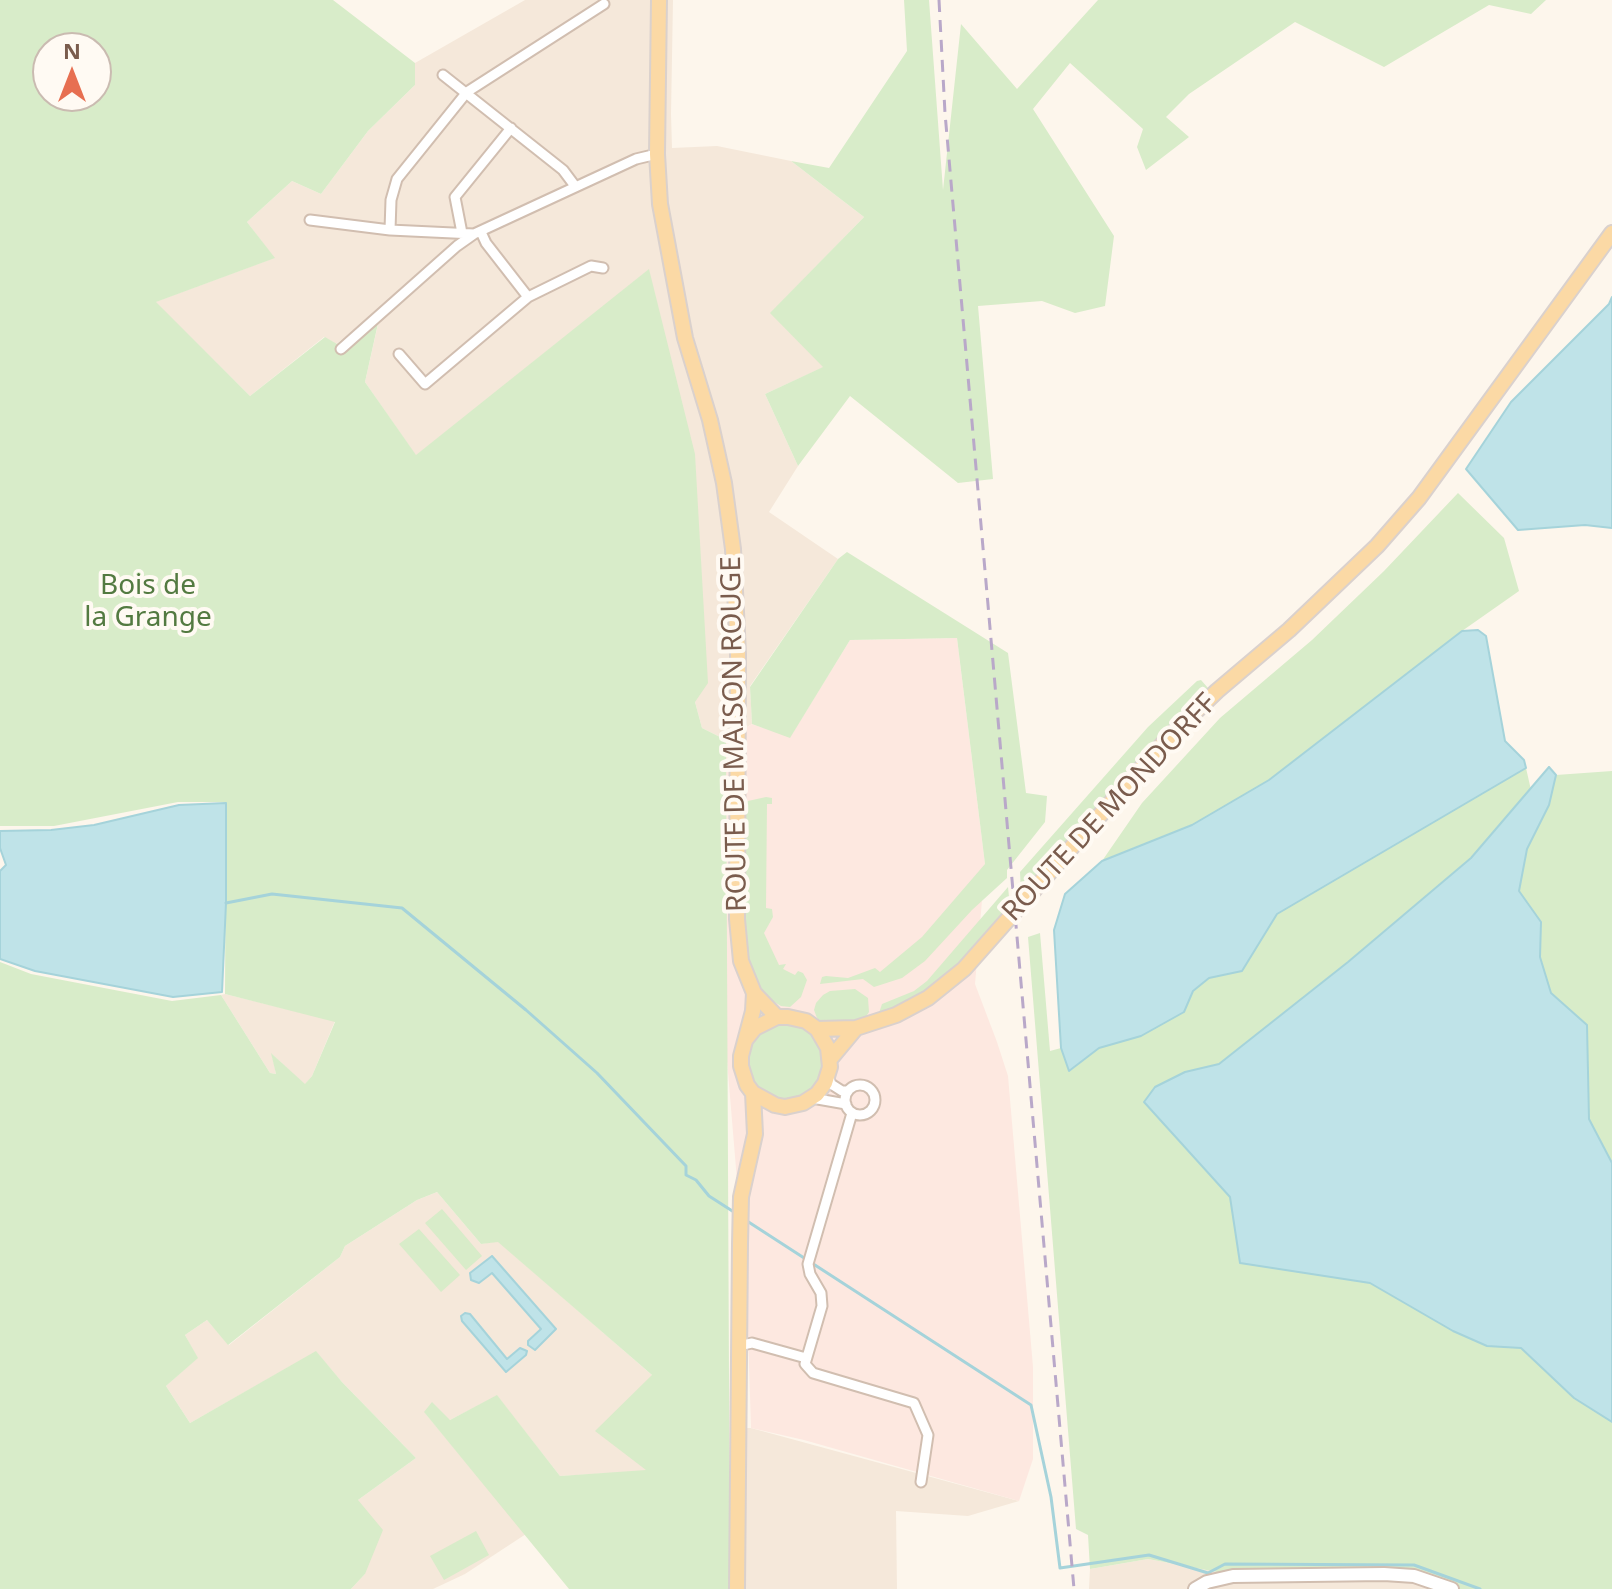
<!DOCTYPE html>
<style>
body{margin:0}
#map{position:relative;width:1612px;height:1589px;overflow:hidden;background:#fdf6ec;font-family:"Noto Sans",sans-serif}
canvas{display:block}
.north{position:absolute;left:32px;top:32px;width:80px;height:80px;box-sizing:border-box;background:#fffaf3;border:2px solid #cabbb1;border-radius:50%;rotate:0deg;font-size:22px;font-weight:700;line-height:32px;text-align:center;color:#7a5c4d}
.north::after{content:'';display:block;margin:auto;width:28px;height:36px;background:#e76f51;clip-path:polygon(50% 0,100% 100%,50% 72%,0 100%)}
</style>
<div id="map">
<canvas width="1612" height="1589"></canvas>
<div class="north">N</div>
</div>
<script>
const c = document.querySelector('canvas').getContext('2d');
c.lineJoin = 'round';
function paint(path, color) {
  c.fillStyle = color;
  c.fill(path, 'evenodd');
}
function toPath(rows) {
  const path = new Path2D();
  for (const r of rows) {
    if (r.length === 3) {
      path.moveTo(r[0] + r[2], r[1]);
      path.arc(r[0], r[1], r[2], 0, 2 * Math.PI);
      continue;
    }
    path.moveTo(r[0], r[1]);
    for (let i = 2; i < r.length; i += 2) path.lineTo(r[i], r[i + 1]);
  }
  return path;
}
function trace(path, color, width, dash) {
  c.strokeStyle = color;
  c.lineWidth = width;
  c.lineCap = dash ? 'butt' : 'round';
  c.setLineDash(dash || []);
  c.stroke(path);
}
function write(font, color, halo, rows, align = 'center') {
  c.font = font + ' "Noto Sans",sans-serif';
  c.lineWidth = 8;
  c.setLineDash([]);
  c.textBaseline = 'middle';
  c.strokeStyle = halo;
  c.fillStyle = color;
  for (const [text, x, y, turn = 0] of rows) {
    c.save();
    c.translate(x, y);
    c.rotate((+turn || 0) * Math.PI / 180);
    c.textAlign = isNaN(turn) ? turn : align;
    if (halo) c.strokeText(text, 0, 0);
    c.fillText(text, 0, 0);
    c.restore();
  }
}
paint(toPath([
 [525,0,673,0,671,114,672,148,717,146,791,161,864,217,771,313,824,367,765,394,798,466,769,512,838,559,750,686,752,724,726,740,702,728,695,702,649,270,416,456,365,382,381,311,336,344,324,337,250,396,155,302,274,258,247,222,292,181,321,194,368,131,415,85,415,63],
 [225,994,335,1021,312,1076,305,1085,272,1054,276,1074,270,1073,221,995],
 [437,1192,481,1244,498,1241,653,1376,647,1471,560,1476,497,1396,450,1420,425,1413,526,1534,465,1574,433,1589,351,1589,365,1574,358,1500,416,1458,342,1382,316,1352,190,1423,166,1386,197,1358,185,1335,207,1320,229,1345,340,1257,345,1246,417,1200],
 [734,1428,751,1428,1019,1501,968,1516,896,1511,897,1589,732,1589],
 [1148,1559,1217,1572,1414,1571,1459,1589,1089,1589,1090,1569]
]), '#f5e8da');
paint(toPath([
 [957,638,985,864,975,984,997,1042,1008,1076,1033,1367,1033,1459,1019,1501,804,1440,751,1428,747,1300,726,1048,726,740,752,724,790,737,850,640]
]), '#fde8e0');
paint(toPath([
 [0,0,333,0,415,63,415,85,368,131,321,194,292,181,247,222,275,258,156,302,250,396,325,337,337,344,381,310,365,382,416,455,649,269,695,454,708,683,695,702,702,728,726,740,730,1589,569,1589,424,1412,432,1402,450,1420,497,1395,560,1476,646,1470,595,1431,652,1375,498,1242,481,1244,437,1192,417,1200,345,1246,340,1257,228,1345,207,1320,185,1335,198,1358,166,1386,190,1423,316,1351,342,1382,416,1458,358,1500,383,1530,365,1574,351,1589,0,1589,0,962,31,974,172,1001,221,995,270,1073,276,1074,271,1053,305,1084,312,1076,335,1022,225,994,226,802,178,802,54,826,0,826],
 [48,48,96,48,96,96,48,96],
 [904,0,929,0,943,190,961,24,1017,89,1098,0,1546,0,1531,14,1489,5,1384,67,1295,22,1189,94,1166,117,1189,137,1146,170,1137,147,1143,129,1070,63,1033,109,1114,236,1105,306,1075,313,1042,301,978,306,993,479,958,483,850,396,798,466,765,394,823,367,770,313,864,217,791,161,829,168,907,51],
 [1458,493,1504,538,1519,591,1462,631,1269,780,1192,825,1102,861,1142,803,1220,718,1312,640,1384,571],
 [847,552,1008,653,1026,793,1047,796,1045,822,1007,870,1007,878,972,910,925,961,902,978,874,987,863,979,820,984,822,977,826,976,848,978,875,968,880,972,922,937,985,864,957,638,850,640,790,738,752,724,750,687,838,559],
 [1201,680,1208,688,1177,717,1021,892,1020,872,1148,727,1197,681],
 [1526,768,1531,790,1471,858,1348,962,1219,1064,1185,1072,1155,1087,1144,1102,1230,1197,1240,1263,1370,1282,1453,1331,1487,1346,1521,1348,1574,1398,1612,1422,1612,1589,1459,1589,1414,1571,1217,1572,1148,1559,1090,1569,1088,1535,1076,1529,1028,937,1040,933,1050,1051,1061,1048,1070,1071,1099,1048,1141,1036,1184,1012,1193,991,1209,978,1242,971,1277,914],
 [1612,771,1612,1163,1589,1119,1587,1025,1551,993,1540,957,1541,922,1519,891,1527,849,1549,805,1556,775],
 [766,797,772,798,772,804,767,804,766,908,772,909,773,917,764,933,779,965,786,964,783,969,795,975,798,971,803,973,807,980,801,997,790,1007,781,1006,766,997,757,981,746,950,742,900,743,805,748,801],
 [1008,887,1010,907,970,954,930,990,908,1002,879,1013,882,1004,914,991,927,981],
 [855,989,868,998,869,1012,865,1018,857,1021,822,1022,817,1018,814,1010,816,1003,823,995,830,991],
 [786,1019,819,1035,825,1072,810,1092,798,1098,785,1099,773,1097,761,1090,752,1079,747,1066,747,1052,751,1039,760,1028],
 [442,1209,482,1256,466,1270,425,1223],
 [419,1229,460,1275,441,1292,399,1244],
 [476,1531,489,1555,444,1580,430,1556]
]), '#d8ecc9');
const water = toPath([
 [1612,297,1612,528,1585,525,1518,530,1466,469,1511,402,1609,304,1612,297],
 [1478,630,1486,636,1505,741,1524,760,1526,768,1277,914,1242,971,1209,978,1193,991,1184,1012,1141,1036,1099,1048,1069,1071,1061,1048,1054,930,1065,894,1102,861,1192,825,1269,780,1462,631,1478,630],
 [1549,767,1556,775,1549,805,1527,849,1519,891,1541,922,1540,957,1551,993,1587,1025,1589,1119,1612,1163,1612,1422,1574,1398,1521,1348,1487,1346,1453,1331,1370,1283,1240,1263,1230,1197,1144,1102,1155,1087,1185,1072,1219,1064,1348,962,1471,858,1549,767],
 [226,803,226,903,222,992,173,997,35,971,0,959,0,871,6,865,0,848,0,831,51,830,94,825,179,805,226,803],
 [492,1256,556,1329,535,1350,528,1345,528,1341,541,1329,492,1273,479,1283,471,1280,470,1273,492,1256],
 [465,1313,470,1314,507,1359,520,1348,527,1351,526,1355,506,1372,462,1321,461,1316,465,1313]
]);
paint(water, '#bfe3e8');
trace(water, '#a5d3da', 2);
trace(toPath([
 [226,903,272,894,402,908,526,1010,597,1073,686,1166,686,1175,696,1180,709,1196,737,1214],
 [747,1221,1031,1405,1051,1497,1060,1568,1149,1555,1208,1573,1225,1564,1414,1565,1480,1589]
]), '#a5d3da', 3);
const minor = toPath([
 [443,75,563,170,575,186],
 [310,220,390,230,474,234],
 [390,230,391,200,397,179,467,92,604,4],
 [481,232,486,243,528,297,591,266,603,268],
 [462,233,455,197,511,128],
 [341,349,457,246,474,234,636,159,657,154],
 [399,354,425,384,528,297],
 [828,1076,831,1084,842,1091,848,1091],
 [860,1100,15],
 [812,1098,846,1104],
 [852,1113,808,1264,810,1274,821,1293,822,1306,805,1364,813,1373,914,1403,928,1435,921,1482],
 [738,1346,752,1343,806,1358]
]);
const tertiary = toPath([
 [1195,1589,1207,1582,1233,1576,1384,1574,1414,1576,1452,1589]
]);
const primary = toPath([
 [659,0,657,154,660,204,685,338,710,420,724,483,733,549,738,654,737,919,741,961,754,993,753,1011,741,1056,741,1066,747,1085,753,1093,775,1105,785,1107,803,1103,817,1094,825,1083,830,1067,828,1048,817,1029,806,1021,788,1017,777,1017,755,1028,747,1038],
 [754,993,777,1017],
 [817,1029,856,1028,896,1015,928,998,964,969,1170,736,1217,691,1289,630,1377,546,1419,498,1612,233],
 [831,1058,856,1028],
 [737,1589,740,1244,741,1197,755,1134,753,1093]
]);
trace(minor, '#d1beb0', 13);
trace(tertiary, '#d1beb0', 16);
trace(primary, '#dad1cd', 18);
trace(minor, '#fff', 9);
trace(tertiary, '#fff', 12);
trace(primary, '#fbd9a5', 14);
trace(toPath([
 [939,0,945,113,1074,1589]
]), '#b9a8c9', 3, [12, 8]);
write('28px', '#537a41', '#fffaf3', [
 ["Bois de",148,586],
 ["la Grange",148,618]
]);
write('28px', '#7a5c4d', '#fffaf3', [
 ["ROUTE DE MAISON ROUGE",735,734,-91],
 ["ROUTE DE MONDORFF",1110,808,-47]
]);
</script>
